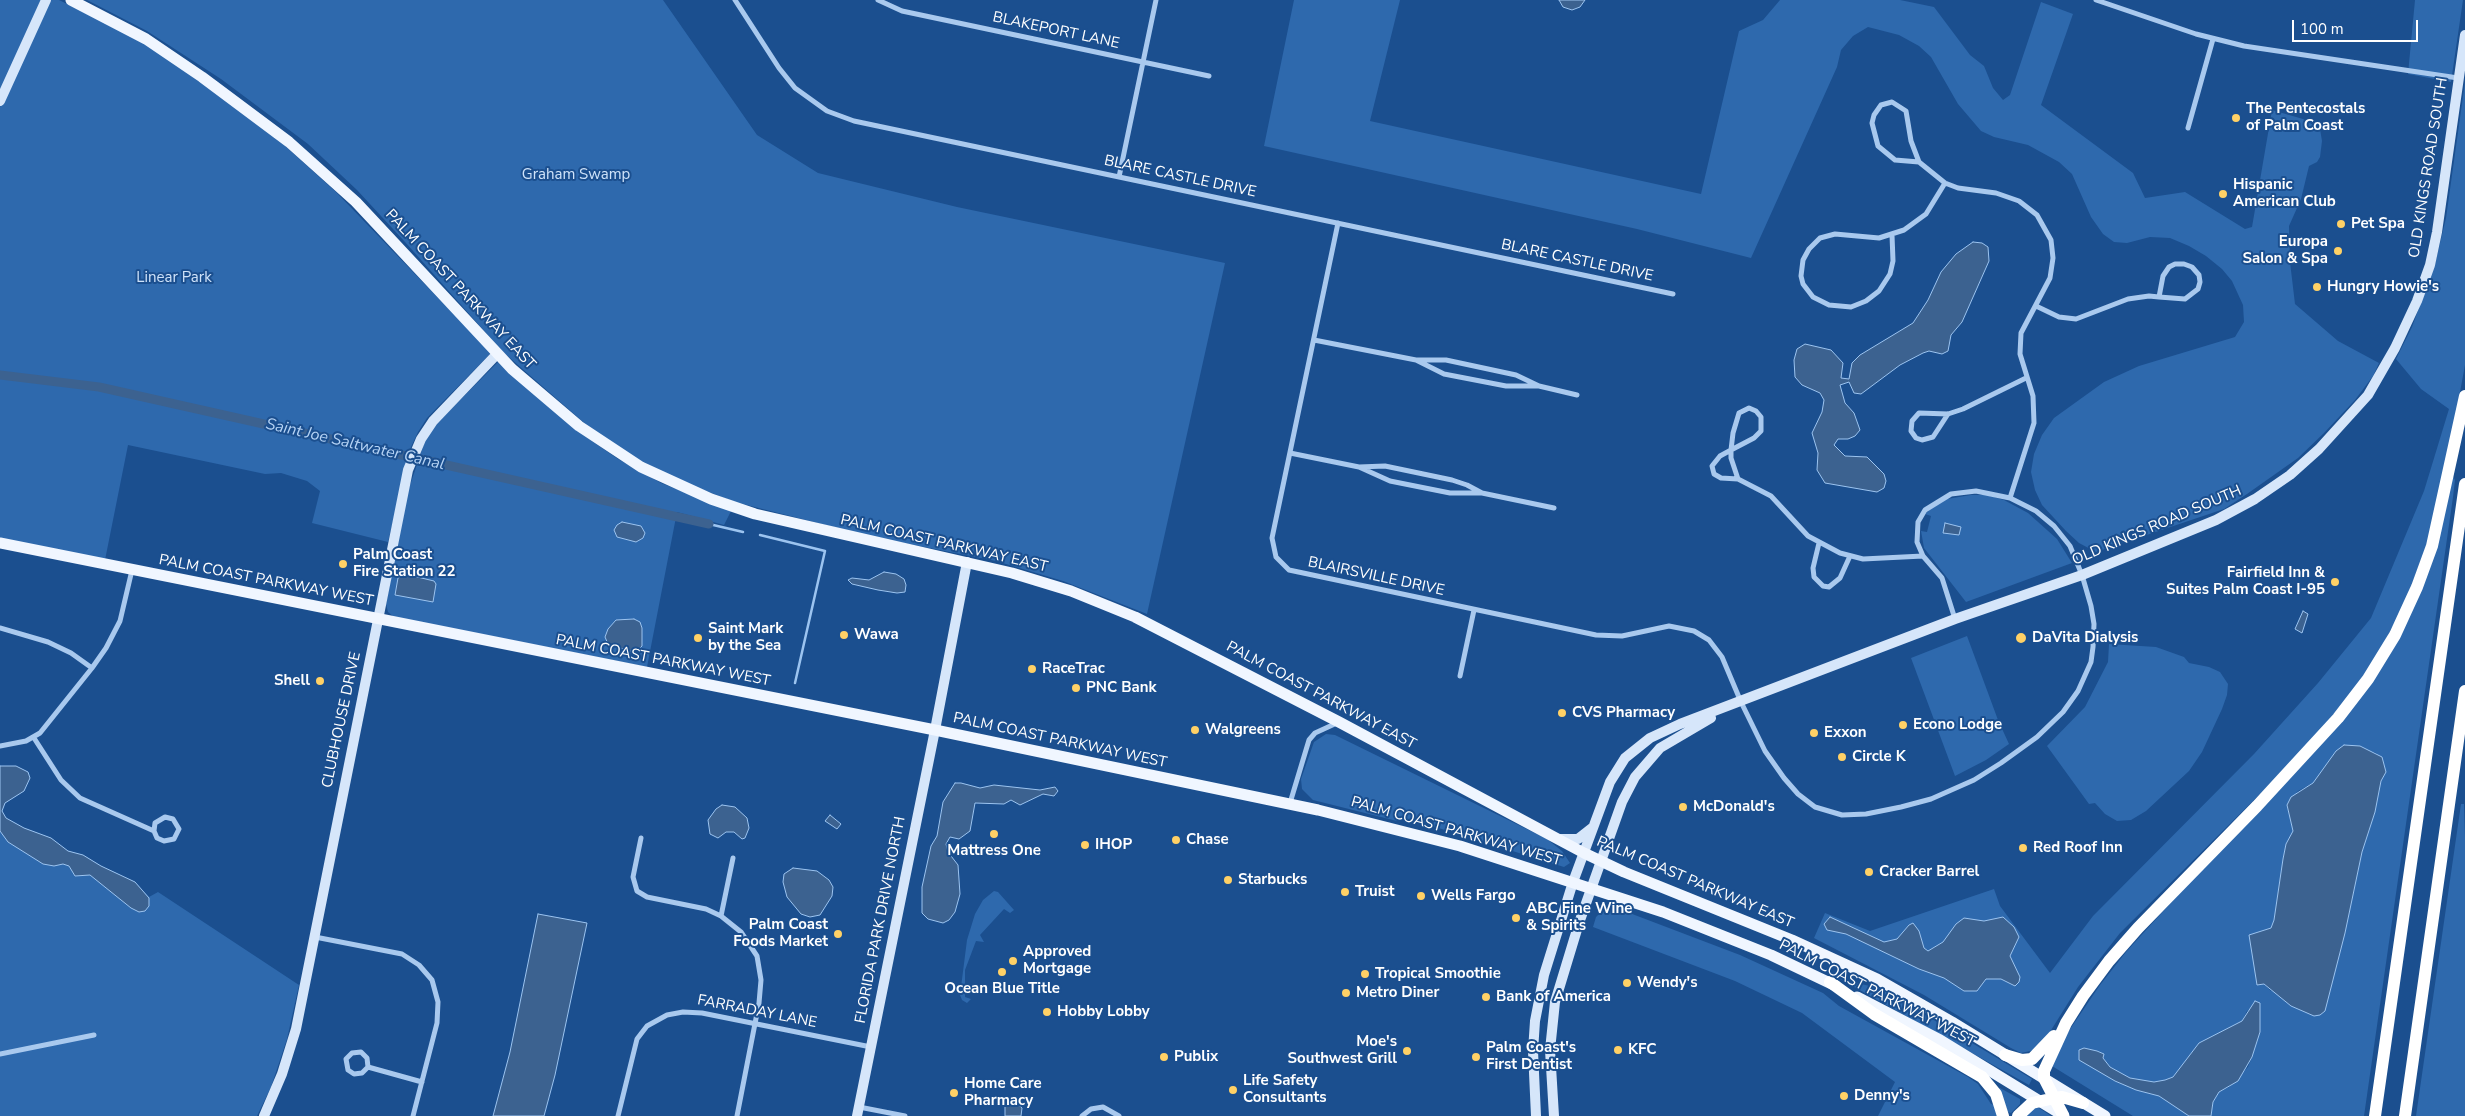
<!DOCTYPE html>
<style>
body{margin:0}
#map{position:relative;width:2465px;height:1116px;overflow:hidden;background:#1b4f8f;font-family:"Nunito Sans",sans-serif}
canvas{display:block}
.scale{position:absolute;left:2292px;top:20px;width:126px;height:22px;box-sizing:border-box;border:2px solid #fff;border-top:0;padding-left:6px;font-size:15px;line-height:18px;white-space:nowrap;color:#fff;-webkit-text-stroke:4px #1b4f8f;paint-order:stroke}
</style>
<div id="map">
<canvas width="2465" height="1116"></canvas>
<div class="scale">100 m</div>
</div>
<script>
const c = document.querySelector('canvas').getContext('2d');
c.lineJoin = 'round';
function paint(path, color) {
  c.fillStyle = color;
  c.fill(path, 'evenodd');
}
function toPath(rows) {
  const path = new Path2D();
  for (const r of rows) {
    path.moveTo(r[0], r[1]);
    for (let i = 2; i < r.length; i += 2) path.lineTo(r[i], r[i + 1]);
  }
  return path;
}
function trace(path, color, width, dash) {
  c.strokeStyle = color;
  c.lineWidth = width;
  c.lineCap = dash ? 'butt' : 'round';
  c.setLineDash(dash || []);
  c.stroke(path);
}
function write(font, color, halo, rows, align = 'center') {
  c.font = font + ' "Nunito Sans",sans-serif';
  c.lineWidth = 4;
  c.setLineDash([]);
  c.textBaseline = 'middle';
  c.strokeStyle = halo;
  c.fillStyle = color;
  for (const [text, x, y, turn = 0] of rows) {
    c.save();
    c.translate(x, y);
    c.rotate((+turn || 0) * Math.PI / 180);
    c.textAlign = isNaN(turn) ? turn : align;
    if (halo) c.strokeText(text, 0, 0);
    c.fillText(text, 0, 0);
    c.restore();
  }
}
paint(toPath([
 [0,0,59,0,150,45,284,145,336,192,491,353,427,418,418,432,411,447,388,542,312,523,320,491,307,481,281,473,265,474,128,445,105,560,0,539],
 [87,0,663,0,757,135,818,173,957,207,1225,263,1147,614,1063,581,996,561,873,537,735,502,665,475,624,451,589,427,503,352,405,242,357,190,308,144,221,79,147,31],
 [1294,0,1400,0,1370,121,1701,194,1739,31,1763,20,1780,0,1900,0,1934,7,1970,55,1984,66,1993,88,2003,100,2010,95,2041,2,2073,14,2041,105,2133,173,2145,198,2185,192,2245,229,2252,227,2272,110,2303,119,2320,129,2322,141,2320,157,2317,162,2309,166,2301,199,2289,226,2290,262,2295,304,2338,341,2379,363,2373,376,2355,400,2324,433,2298,458,2247,494,2224,509,2096,552,2079,543,2066,531,2042,505,2035,490,2031,472,2034,454,2042,435,2054,418,2104,382,2139,366,2235,337,2244,322,2243,305,2232,281,2222,269,2206,256,2189,246,2170,238,2150,237,2127,243,2114,242,2103,234,2091,217,2072,174,2059,162,2028,145,1994,137,1981,131,1958,104,1931,57,1919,46,1899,35,1868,27,1853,36,1841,50,1837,67,1751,258,1637,229,1264,146],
 [2415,0,2463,0,2451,82,2408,74],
 [2465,82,2465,365,2453,430,2431,533,2403,607,2377,656,2343,705,2266,788,2120,933,2078,987,2043,1043,2035,1050,2021,1053,2011,1048,1924,995,1814,938,1825,913,1870,931,1994,889,2000,906,2050,973,2093,916,2254,754,2318,683,2371,618,2424,491,2449,409,2421,389,2396,359,2412,327,2435,264,2446,218],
 [498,362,583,435,618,459,661,483,731,511,724,525,677,512,647,667,394,617,388,612,386,604,408,491,425,441,436,424],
 [2453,476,2455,480,2453,497,2364,1116,2211,1116,2213,1102,2219,1092,2229,1087,2248,1067,2252,1057,2260,1032,2260,1004,2247,1011,2242,1021,2199,1043,2173,1077,2165,1080,2154,1082,2130,1078,2110,1067,2103,1058,2104,1054,2097,1051,2115,1081,2136,1090,2159,1096,2189,1116,2133,1116,2052,1066,2064,1038,2100,985,2126,952,2220,849,2396,640],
 [2364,749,2376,753,2386,772,2381,781,2375,812,2362,852,2345,933,2271,991,2264,984,2249,935,2271,928,2274,920,2283,859,2286,844,2293,831,2287,805,2298,791,2313,783,2336,751],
 [1971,495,1987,495,2004,500,2028,513,2057,539,2072,563,1966,602,1924,548,1921,531,1927,532,1931,516,1925,514,1930,509,1947,499],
 [1967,636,1998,720,2009,744,1986,760,1955,776,1911,658],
 [2109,644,2156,647,2184,657,2189,663,2209,667,2220,672,2228,684,2227,695,2222,709,2202,752,2189,771,2146,811,2131,820,2117,821,2105,814,2095,803,2089,804,2047,746,2085,707,2108,662],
 [1326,734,1335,735,1547,839,1562,851,1570,863,1564,867,1416,821,1397,821,1313,800,1302,789,1301,779,1314,742],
 [0,766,16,766,28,772,30,778,24,791,5,803,2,811,6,818,24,828,51,838,68,851,83,855,101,866,135,882,149,897,158,892,299,985,287,1039,271,1087,257,1116,0,1116],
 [2461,804,2464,804,2465,837,2465,1116,2416,1116],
 [994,891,998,892,1014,910,1010,913,1004,909,980,935,984,942,976,941,965,970,965,997,971,999,967,1003,962,1000,960,995,967,940,975,914,983,900],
 [1609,909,1619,909,1740,955,1823,993,1839,1006,1968,1077,1978,1084,1991,1104,1996,1105,2000,1116,1878,1116,1895,1082,1802,1013,1735,981,1593,927,1596,917,1602,911],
 [1840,979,1878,988,1902,1001,2032,1079,2029,1085],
 [2000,1088,2020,1099,2020,1104,2011,1113,2008,1112,1999,1089],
 [2034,1107,2039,1108,2051,1116,2022,1116]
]), '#2e69ad');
const water = toPath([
 [1559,0,1585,0,1580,7,1572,10,1563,7,1559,0],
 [1973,242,1982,243,1988,247,1989,261,1962,322,1951,335,1948,351,1942,354,1929,351,1923,353,1900,365,1861,394,1854,393,1849,382,1840,385,1845,403,1854,413,1860,430,1855,436,1848,439,1838,439,1834,445,1845,456,1867,457,1884,474,1886,481,1884,488,1877,492,1825,483,1817,470,1818,453,1812,433,1822,412,1824,400,1820,393,1802,385,1795,377,1794,360,1797,349,1805,344,1831,350,1843,363,1841,378,1849,379,1852,363,1860,355,1913,323,1928,300,1941,272,1956,254,1973,242],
 [622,522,641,526,645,533,643,538,636,542,617,537,614,530,617,525,622,522],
 [1945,523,1961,527,1959,535,1943,533,1945,523],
 [884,572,896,574,904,579,906,585,905,592,897,593,878,590,852,584,848,580,852,578,869,580,884,572],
 [405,574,434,581,436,584,433,602,395,595,398,578,405,574],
 [2303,611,2308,614,2302,633,2295,629,2303,611],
 [634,619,640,622,642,628,642,646,637,651,630,651,608,644,605,637,608,629,616,620,634,619],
 [2344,745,2360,746,2382,757,2386,772,2381,781,2375,812,2362,852,2345,933,2325,1011,2320,1015,2314,1016,2291,1006,2264,984,2257,985,2249,935,2271,928,2274,920,2283,859,2286,844,2293,831,2287,805,2291,797,2313,783,2336,751,2344,745],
 [0,766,16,766,28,772,30,778,24,791,5,803,2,811,6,818,24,828,51,838,68,851,83,855,101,866,135,882,149,898,149,906,145,911,139,912,131,908,90,875,75,876,69,866,63,864,54,866,43,864,8,842,0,831,0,766],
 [955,783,961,783,980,788,994,785,1040,790,1055,787,1058,791,1054,796,1043,794,1020,805,1011,800,1004,804,975,803,970,831,959,839,950,837,946,844,948,852,958,865,960,894,955,912,949,920,943,923,928,919,922,913,922,887,931,846,937,836,943,802,955,783],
 [722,805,735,807,747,818,749,828,745,838,742,839,734,832,726,832,718,838,710,834,708,820,716,809,722,805],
 [830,815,841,824,837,829,825,821,830,815],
 [793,868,817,871,829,880,833,887,832,896,820,915,810,917,801,914,787,897,783,882,784,874,793,868],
 [538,914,587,923,555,1075,544,1116,493,1116,510,1052,538,914],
 [1830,917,1884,942,1897,939,1909,925,1913,923,1919,931,1924,948,1928,951,1943,942,1956,924,1964,918,1984,921,2003,917,2014,927,2019,937,2010,956,2020,977,2019,982,2015,986,2001,979,1986,979,1977,991,1964,991,1944,978,1919,969,1846,934,1827,930,1824,924,1830,917],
 [2255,1001,2260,1003,2260,1032,2252,1057,2238,1081,2219,1092,2213,1102,2211,1116,2189,1116,2159,1096,2136,1090,2115,1081,2079,1060,2079,1050,2084,1048,2097,1051,2104,1054,2103,1058,2110,1067,2130,1078,2154,1082,2165,1080,2173,1077,2199,1043,2242,1021,2255,1001],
 [1010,1097,1022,1108,1021,1116,1005,1116,1005,1103,1010,1097]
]);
paint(water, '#3c6290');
trace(water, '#9cc4f0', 1);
trace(toPath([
 [709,524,743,532],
 [760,535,825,551,795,683]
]), '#9cc4f0', 2.5);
trace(toPath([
 [0,375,99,387,709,524]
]), '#3c6290', 9);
trace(toPath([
 [735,0,779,68,795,88,827,111,854,121,1673,294],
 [878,0,902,11,1209,76],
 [2096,0,2196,34,2244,46,2458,78],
 [2188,128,2213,39],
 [1919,162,1895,160,1878,146,1872,123,1874,115,1881,105,1892,102,1906,111,1911,141,1919,162,1945,183,1958,188,1996,193,2019,201,2037,215,2051,240,2053,258,2050,278,2021,333,2020,354,2033,396,2034,423,2010,498],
 [1119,177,1156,0],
 [1338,223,1272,538,1276,557,1289,570,1596,635,1622,636,1669,626,1694,631,1709,640,1722,657,1741,702,1765,751,1784,778,1798,794,1815,807,1842,815,1866,814,1901,807,1931,799,1974,780,2001,763,2037,737,2063,712,2078,691,2091,662,2093,647,2094,624,2091,606,2082,575,2070,546,2054,526,2036,511,2010,498,1976,491,1951,494,1925,510,1918,522,1917,542,1923,556,1942,578,1955,619],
 [1892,235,1893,261,1890,274,1879,291,1866,301,1851,307,1829,305,1813,297,1803,284,1801,276,1803,260,1809,249,1820,238,1835,234,1879,238,1904,230,1926,214,1945,183],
 [2036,306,2059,317,2076,319,2128,299,2149,296,2159,297,2185,299,2198,289,2200,282,2199,275,2192,267,2184,264,2175,264,2169,267,2163,276,2159,297],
 [1314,340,1416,360],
 [1539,386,1516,375,1446,360,1416,360,1444,374,1506,386,1539,386,1577,395],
 [1948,414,1933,437,1922,440,1916,438,1911,431,1912,421,1919,413,1948,414,1963,409,2026,378],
 [1290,453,1359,467,1390,481,1450,493,1482,493,1467,485,1452,480,1385,466,1359,467],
 [1738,479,1721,478,1714,474,1712,466,1720,456,1731,450,1754,438,1761,431,1761,417,1756,411,1749,408,1739,413,1733,433,1731,450,1731,458,1738,479,1771,496,1808,536,1840,553,1863,559,1923,556],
 [1482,493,1554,508],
 [1819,543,1813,568,1814,577,1823,586,1829,587,1840,578,1850,556],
 [0,628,48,642,71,653,92,668],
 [1460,676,1474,610],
 [34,738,61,780,80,798,154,831,157,838,164,841,174,839,179,829,173,819,165,817,155,823,154,831],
 [0,746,26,741,40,733,92,668,106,648,120,621,132,570],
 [1290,803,1309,740,1315,733,1339,722],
 [641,838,633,877,637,891,647,897,706,909,721,916,741,932,757,956,761,980,759,1003,737,1116],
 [721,916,733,858],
 [315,937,402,954,419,965,432,980,438,1002,437,1023,413,1116],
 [0,1054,94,1035],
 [368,1067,367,1058,361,1052,352,1053,346,1059,348,1070,354,1074,362,1073,368,1067,422,1082],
 [859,1107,905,1116],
 [618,1116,637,1039,647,1026,667,1015,683,1012,702,1013,871,1047],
 [1082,1116,1091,1109,1103,1107,1119,1116]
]), '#a9c9ee', 5);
trace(toPath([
 [0,101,46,0],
 [1560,839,1578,839,1592,828],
 [264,1116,282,1074,296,1029,408,470,421,439,433,421,497,354],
 [857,1116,935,730,967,562],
 [1536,1116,1533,1051,1535,1021,1544,975,1573,882,1610,782,1625,758,1650,738,1680,724,1955,619,2082,575,2216,520,2255,499,2290,475,2319,449,2368,395,2395,348,2417,301,2430,265,2437,232,2465,35],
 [1554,1116,1550,1050,1555,1002,1579,923,1622,802,1635,777,1660,748,1711,718]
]), '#d6e6fa', 10);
trace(toPath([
 [71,0,146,39,202,77,289,142,356,202,512,369,579,426,641,467,711,499,755,514,1012,573,1071,591,1135,617,1339,722,1584,853,1624,872,1792,940,1877,979,1952,1022,2105,1116],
 [0,543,935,730,1318,810,1460,846,1663,912,1771,955,1836,986],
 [1857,997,1940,1040,2064,1116]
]), '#f0f6ff', 11);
trace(toPath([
 [1830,982,1874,1014,1982,1077,1996,1094,2003,1116],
 [2005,1055,2022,1060,2032,1059,2054,1036],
 [2063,1115,2044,1078,2044,1071,2066,1023,2083,996,2109,961,2138,928,2257,806,2338,718,2368,679,2395,635,2417,587,2432,546,2465,396],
 [2018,1116,2032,1103,2055,1098,2062,1097,2083,1103],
 [2375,1116,2465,484],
 [2405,1116,2465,691]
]), '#fff', 12);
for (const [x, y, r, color] of [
 [2236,118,5,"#ffd166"],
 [2223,194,5,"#ffd166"],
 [2341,224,5,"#ffd166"],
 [2338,251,5,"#ffd166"],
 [2317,287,5,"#ffd166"],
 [343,564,5,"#ffd166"],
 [2335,582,5,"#ffd166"],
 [844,635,5,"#ffd166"],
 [698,638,5,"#ffd166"],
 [2021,638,6,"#ffd166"],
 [1032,669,5,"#ffd166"],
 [320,681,5,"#ffd166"],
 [1076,688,5,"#ffd166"],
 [1562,713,5,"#ffd166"],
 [1903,725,5,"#ffd166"],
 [1195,730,5,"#ffd166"],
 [1814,733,5,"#ffd166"],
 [1842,757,5,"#ffd166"],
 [1683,807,5,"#ffd166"],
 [994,834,5,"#ffd166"],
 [1176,840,5,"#ffd166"],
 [1085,845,5,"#ffd166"],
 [2023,848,5,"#ffd166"],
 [1869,872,5,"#ffd166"],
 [1228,880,5,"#ffd166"],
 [1345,892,5,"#ffd166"],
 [1421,896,5,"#ffd166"],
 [1516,918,5,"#ffd166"],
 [838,934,5,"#ffd166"],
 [1013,961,5,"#ffd166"],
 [1002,972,5,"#ffd166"],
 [1365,974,5,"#ffd166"],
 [1627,983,5,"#ffd166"],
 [1346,993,5,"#ffd166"],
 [1486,997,5,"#ffd166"],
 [1047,1012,5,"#ffd166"],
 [1618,1050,5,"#ffd166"],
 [1407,1051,5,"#ffd166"],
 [1164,1057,5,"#ffd166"],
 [1476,1057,5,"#ffd166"],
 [1233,1090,5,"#ffd166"],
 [954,1093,5,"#ffd166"],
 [1844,1096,5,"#ffd166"]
]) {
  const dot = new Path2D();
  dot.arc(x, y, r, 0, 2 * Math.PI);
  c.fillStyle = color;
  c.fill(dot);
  trace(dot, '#1b4f8f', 2);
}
write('15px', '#fff', '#1b4f8f', [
 ["BLAKEPORT LANE",1056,31,12],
 ["OLD KINGS ROAD SOUTH",2429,168,-81],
 ["BLARE CASTLE DRIVE",1180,177,12],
 ["BLARE CASTLE DRIVE",1577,261,12],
 ["PALM COAST PARKWAY EAST",460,290,47],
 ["OLD KINGS ROAD SOUTH",2157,526,-23],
 ["PALM COAST PARKWAY EAST",944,544,13],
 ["BLAIRSVILLE DRIVE",1376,577,12],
 ["PALM COAST PARKWAY WEST",266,581,11],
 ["PALM COAST PARKWAY WEST",663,661,11],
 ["PALM COAST PARKWAY EAST",1321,696,28],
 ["CLUBHOUSE DRIVE",342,720,-78],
 ["PALM COAST PARKWAY WEST",1060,741,12],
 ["PALM COAST PARKWAY WEST",1456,832,16],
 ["PALM COAST PARKWAY EAST",1695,883,23],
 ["FLORIDA PARK DRIVE NORTH",881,920,-79],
 ["PALM COAST PARKWAY WEST",1877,994,27],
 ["FARRADAY LANE",757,1012,11]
]);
write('bold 15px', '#fff', '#1b4f8f', [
 ["The Pentecostals",2246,109],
 ["of Palm Coast",2246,126],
 ["Hispanic",2233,185],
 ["American Club",2233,202],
 ["Pet Spa",2351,224],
 ["Europa",2328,242,"right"],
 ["Salon & Spa",2328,259,"right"],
 ["Hungry Howie's",2327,287],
 ["Palm Coast",353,555],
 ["Fire Station 22",353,572],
 ["Fairfield Inn &",2325,573,"right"],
 ["Suites Palm Coast I-95",2325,590,"right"],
 ["Saint Mark",708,629],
 ["by the Sea",708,646],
 ["Wawa",854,635],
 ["DaVita Dialysis",2032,638],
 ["RaceTrac",1042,669],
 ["Shell",310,681,"right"],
 ["PNC Bank",1086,688],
 ["CVS Pharmacy",1572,713],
 ["Econo Lodge",1913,725],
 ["Walgreens",1205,730],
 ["Exxon",1824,733],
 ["Circle K",1852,757],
 ["McDonald's",1693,807],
 ["Chase",1186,840],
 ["IHOP",1095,845],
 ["Red Roof Inn",2033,848],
 ["Mattress One",994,851,"center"],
 ["Cracker Barrel",1879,872],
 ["Starbucks",1238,880],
 ["Truist",1355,892],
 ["Wells Fargo",1431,896],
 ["ABC Fine Wine",1526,909],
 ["& Spirits",1526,926],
 ["Palm Coast",828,925,"right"],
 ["Foods Market",828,942,"right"],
 ["Approved",1023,952],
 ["Mortgage",1023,969],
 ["Tropical Smoothie",1375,974],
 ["Wendy's",1637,983],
 ["Ocean Blue Title",1002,989,"center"],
 ["Metro Diner",1356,993],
 ["Bank of America",1496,997],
 ["Hobby Lobby",1057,1012],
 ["Moe's",1397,1042,"right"],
 ["Southwest Grill",1397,1059,"right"],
 ["Palm Coast's",1486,1048],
 ["First Dentist",1486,1065],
 ["KFC",1628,1050],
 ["Publix",1174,1057],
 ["Life Safety",1243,1081],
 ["Consultants",1243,1098],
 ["Home Care",964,1084],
 ["Pharmacy",964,1101],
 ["Denny's",1854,1096]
], 'left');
write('15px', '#cfe3fa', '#1b4f8f', [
 ["Graham Swamp",576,175],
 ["Linear Park",174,278]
]);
write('italic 16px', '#b5d3f5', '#1b4f8f', [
 ["Saint Joe Saltwater Canal",355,445,13]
]);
</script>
